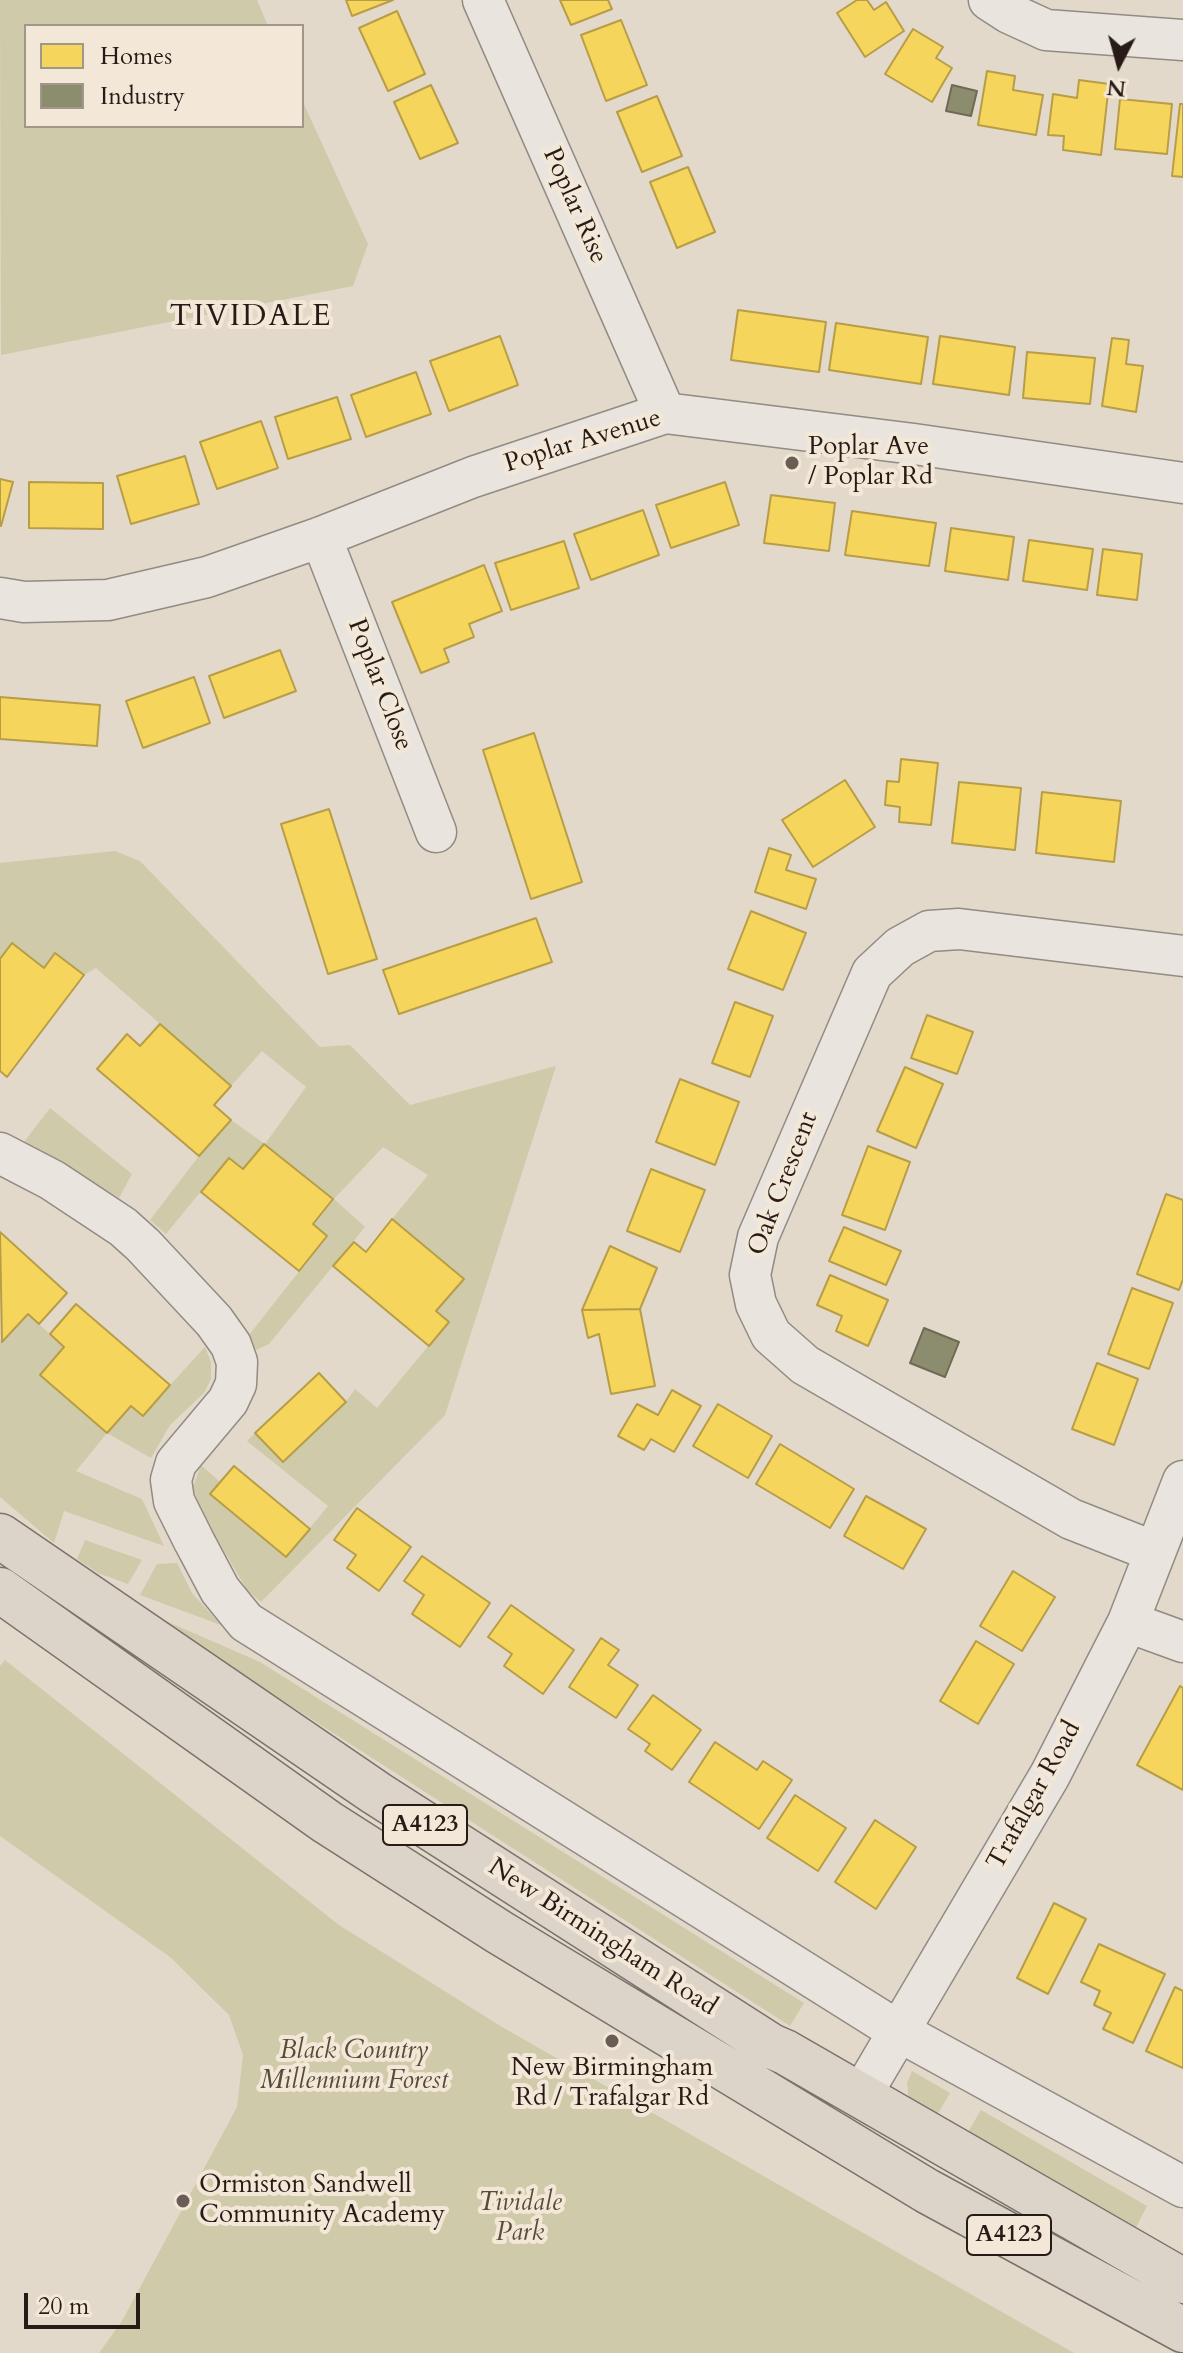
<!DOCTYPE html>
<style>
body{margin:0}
#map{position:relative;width:1183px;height:2353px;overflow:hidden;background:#e2d9cb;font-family:Cardo,serif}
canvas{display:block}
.legend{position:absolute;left:24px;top:24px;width:280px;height:104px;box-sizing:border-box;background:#f3e8d7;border:2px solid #a1968a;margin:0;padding:10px 14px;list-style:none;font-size:24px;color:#271b17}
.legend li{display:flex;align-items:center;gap:16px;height:40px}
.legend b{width:40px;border:2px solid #a1968a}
.north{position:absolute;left:1079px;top:24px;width:80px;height:80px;-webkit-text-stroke:6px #f3e8d7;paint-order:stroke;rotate:186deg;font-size:22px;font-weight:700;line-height:32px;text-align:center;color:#271b17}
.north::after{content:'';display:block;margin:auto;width:28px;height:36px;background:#271b17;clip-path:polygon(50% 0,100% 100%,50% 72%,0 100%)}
.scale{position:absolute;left:24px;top:2293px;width:116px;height:36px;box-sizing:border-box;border:4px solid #271b17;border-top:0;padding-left:10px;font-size:24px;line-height:28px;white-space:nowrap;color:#271b17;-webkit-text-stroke:6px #f3e8d7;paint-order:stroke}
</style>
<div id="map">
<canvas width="1183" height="2353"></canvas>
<ul class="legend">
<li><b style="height:22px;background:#f6d55c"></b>Homes</li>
<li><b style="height:22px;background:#8c8c6e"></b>Industry</li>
</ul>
<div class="north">N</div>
<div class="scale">20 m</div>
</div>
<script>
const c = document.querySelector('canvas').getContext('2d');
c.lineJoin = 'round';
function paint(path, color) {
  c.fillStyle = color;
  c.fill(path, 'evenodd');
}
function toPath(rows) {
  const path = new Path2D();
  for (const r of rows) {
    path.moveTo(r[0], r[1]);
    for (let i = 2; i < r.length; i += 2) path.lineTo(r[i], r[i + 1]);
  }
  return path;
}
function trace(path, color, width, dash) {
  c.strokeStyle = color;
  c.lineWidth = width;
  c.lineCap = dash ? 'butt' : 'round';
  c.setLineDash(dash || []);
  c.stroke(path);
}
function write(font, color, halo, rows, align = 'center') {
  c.font = font + ' Cardo,serif';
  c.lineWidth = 8;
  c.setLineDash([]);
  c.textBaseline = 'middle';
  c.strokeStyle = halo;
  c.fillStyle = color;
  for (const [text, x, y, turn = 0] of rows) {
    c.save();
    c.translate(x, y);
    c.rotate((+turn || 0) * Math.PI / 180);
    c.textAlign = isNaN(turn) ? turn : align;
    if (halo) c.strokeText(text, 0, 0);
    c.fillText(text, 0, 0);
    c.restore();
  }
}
paint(toPath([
 [0,0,257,0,268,26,26,26,26,126,302,126,302,100,368,244,353,286,1,355],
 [115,851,140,861,320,1047,350,1045,410,1105,556,1066,445,1415,261,1602,247,1590,200,1510,193,1487,201,1465,220,1482,210,1494,286,1557,328,1506,247,1441,255,1433,283,1461,346,1402,355,1389,377,1408,448,1322,436,1311,463,1278,392,1219,428,1175,383,1147,334,1199,365,1227,269,1344,256,1350,249,1335,327,1236,313,1224,333,1199,264,1144,243,1169,228,1158,166,1234,150,1220,199,1156,231,1120,265,1144,306,1087,262,1051,231,1086,96,968,84,975,55,953,44,968,12,943,0,959,0,863],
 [50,1108,132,1174,119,1198,24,1142],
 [28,1314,64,1347,40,1375,131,1406,142,1416,205,1347,211,1362,211,1379,204,1393,170,1425,151,1458,107,1433,76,1471,142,1499,164,1546,64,1511,54,1543,0,1497,0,1340,2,1342],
 [85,1540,142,1560,128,1584,98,1573,77,1559],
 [177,1563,192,1593,221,1625,140,1595,157,1564],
 [143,1611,260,1662,804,2003,790,2026],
 [5,1660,339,1925,502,2027,1074,2353,99,2353,122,2321,237,2107,243,2055,229,2015,170,1957,0,1836,0,1666],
 [912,2071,950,2093,936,2117,909,2101,907,2083],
 [981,2110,1147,2206,1134,2231,965,2137]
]), '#cfcaa9');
const homes = toPath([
 [346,0,393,0,352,16,346,0],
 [560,0,608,0,612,9,571,25,560,0],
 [857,0,867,0,874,10,886,2,904,31,865,57,837,13,857,0],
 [397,11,425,74,388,91,359,28,397,11],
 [621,20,647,85,606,101,581,35,621,20],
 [913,29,943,47,936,58,952,68,932,102,885,74,913,29],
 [987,71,1015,76,1013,90,1043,95,1036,135,978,125,987,71],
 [1079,80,1109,84,1101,155,1063,150,1064,136,1048,135,1053,94,1077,98,1079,80],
 [431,85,458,143,420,159,394,102,431,85],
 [657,96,682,156,642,172,617,112,657,96],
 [1120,99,1172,104,1167,154,1115,149,1120,99],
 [1180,104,1183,104,1183,177,1172,176,1180,104],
 [688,167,715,232,677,248,650,182,688,167],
 [738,310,826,322,819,372,731,360,738,310],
 [836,323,928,337,921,384,829,370,836,323],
 [500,336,518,385,449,411,430,361,500,336],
 [940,336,1015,347,1009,395,933,384,940,336],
 [1112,338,1129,340,1126,364,1143,366,1136,412,1102,406,1112,338],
 [1027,352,1095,358,1090,404,1023,398,1027,352],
 [416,372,431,414,366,437,351,395,416,372],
 [337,397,351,439,288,459,275,417,337,397],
 [261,421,278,468,217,489,200,442,261,421],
 [185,456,199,504,131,524,117,476,185,456],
 [0,479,13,482,1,526,0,525,0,479],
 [29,482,103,483,103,529,29,528,29,482],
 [725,482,739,525,671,548,656,505,725,482],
 [771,495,835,503,829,551,764,543,771,495],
 [643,510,659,555,591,580,574,534,643,510],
 [852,511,936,523,929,566,845,555,852,511],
 [951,528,1014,537,1008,580,945,571,951,528],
 [1029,540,1093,549,1087,590,1023,581,1029,540],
 [564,541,579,588,511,610,495,563,564,541],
 [1103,549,1142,554,1137,600,1097,595,1103,549],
 [484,565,502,611,469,624,474,637,444,649,449,662,421,673,392,602,484,565],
 [280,650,296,691,224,718,209,676,280,650],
 [194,677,210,723,143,748,126,701,194,677],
 [0,697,100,705,97,746,0,739,0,697],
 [534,733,582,882,531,899,483,750,534,733],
 [901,759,938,763,931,825,899,822,900,807,885,805,887,781,899,782,901,759],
 [845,780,875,827,813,867,782,820,845,780],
 [959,782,1021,788,1015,850,952,843,959,782],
 [1042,792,1121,801,1114,862,1036,853,1042,792],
 [329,809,377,959,328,974,281,824,329,809],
 [769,848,791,855,786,870,816,879,806,909,755,892,769,848],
 [751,911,806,933,783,990,728,969,751,911],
 [536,918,552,962,399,1014,383,970,536,918],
 [12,943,44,968,55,953,84,975,7,1077,0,1071,0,959,12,943],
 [735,1002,773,1016,750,1077,712,1063,735,1002],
 [927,1015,973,1032,957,1074,911,1058,927,1015],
 [160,1024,231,1086,214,1105,231,1120,199,1156,97,1069,127,1034,140,1046,160,1024],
 [905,1067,943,1084,916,1148,877,1131,905,1067],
 [680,1079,739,1102,715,1165,656,1142,680,1079],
 [264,1144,333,1199,313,1224,327,1236,299,1271,201,1192,229,1158,243,1169,264,1144],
 [868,1146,910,1162,885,1230,842,1215,868,1146],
 [651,1169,705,1190,680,1252,627,1231,651,1169],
 [1166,1194,1183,1200,1183,1279,1179,1290,1137,1274,1166,1194],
 [392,1219,464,1279,436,1311,449,1322,429,1346,333,1266,354,1242,366,1252,392,1219],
 [844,1227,901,1251,886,1285,829,1261,844,1227],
 [0,1232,67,1293,39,1324,28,1314,2,1342,0,1232],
 [610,1246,657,1268,640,1309,582,1310,610,1246],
 [830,1275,888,1300,868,1346,836,1331,842,1316,817,1305,830,1275],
 [1132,1288,1173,1303,1149,1369,1108,1354,1132,1288],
 [76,1304,170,1385,143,1416,131,1406,107,1433,40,1375,64,1347,50,1334,76,1304],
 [640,1309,655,1386,611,1394,599,1334,588,1338,582,1310,640,1309],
 [1097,1363,1138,1379,1114,1445,1072,1429,1097,1363],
 [319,1373,346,1402,283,1462,255,1433,319,1373],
 [672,1390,701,1406,674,1452,651,1439,644,1450,618,1436,637,1404,658,1415,672,1390],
 [718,1404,772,1436,748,1478,693,1446,718,1404],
 [780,1444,854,1489,830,1528,756,1484,780,1444],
 [234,1466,310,1529,286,1557,210,1494,234,1466],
 [866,1496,926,1529,903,1569,844,1536,866,1496],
 [357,1508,411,1547,379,1591,347,1568,356,1555,334,1540,357,1508],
 [422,1556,490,1603,460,1647,412,1614,424,1595,404,1581,422,1556],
 [1013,1571,1055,1597,1022,1651,980,1626,1013,1571],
 [511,1605,574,1650,543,1694,504,1666,512,1654,488,1637,511,1605],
 [601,1638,619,1650,608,1665,638,1685,616,1718,569,1687,601,1638],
 [976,1641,1014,1664,978,1724,940,1701,976,1641],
 [1180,1686,1183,1688,1183,1790,1137,1765,1180,1686],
 [653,1695,701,1730,672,1770,645,1751,650,1744,628,1729,653,1695],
 [715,1742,757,1770,763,1761,792,1780,759,1829,689,1782,715,1742],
 [795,1795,846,1828,818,1871,767,1838,795,1795],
 [875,1820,916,1847,876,1909,835,1882,875,1820],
 [1054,1903,1086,1919,1048,1994,1017,1978,1054,1903],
 [1099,1944,1165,1974,1133,2043,1103,2029,1111,2013,1094,2005,1100,1991,1081,1982,1099,1944],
 [1175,1987,1183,1991,1183,2068,1146,2051,1175,1987]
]);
paint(homes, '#f6d55c');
trace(homes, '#b89d47', 2);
const industry = toPath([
 [952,85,977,91,971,116,946,111,952,85],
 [924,1328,959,1342,945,1377,910,1363,924,1328]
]);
paint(industry, '#8c8c6e');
trace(industry, '#6e6a54', 2);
const minor = toPath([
 [483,0,665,413],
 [989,0,1009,13,1046,30,1183,40],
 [321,537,436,832],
 [0,598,24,602,108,600,207,577,321,537,473,477,665,413,914,444,1183,483],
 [0,1153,52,1180,123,1227,143,1245,214,1321,231,1345,237,1362,236,1384,228,1401,176,1463,171,1480,174,1501,194,1541,220,1590,246,1622,898,2031,1183,2187],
 [1155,1552,1071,1519,805,1365,771,1335,756,1304,750,1275,758,1237,872,973,900,947,929,931,959,929,1183,956],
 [1128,1622,1183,1642],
 [860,2097,1050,1775,1128,1622,1183,1481]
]);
const trunk = toPath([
 [0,1536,376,1793,771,2046,785,2052,1183,2281],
 [0,1590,327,1822,499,1932,927,2191,1183,2330]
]);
trace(minor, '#928b84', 43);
trace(trunk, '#78726b', 47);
trace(minor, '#e9e4dd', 40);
trace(trunk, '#dcd4c8', 44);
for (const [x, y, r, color] of [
 [792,463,8,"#685e56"],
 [612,2041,8,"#685e56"],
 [183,2201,8,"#685e56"]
]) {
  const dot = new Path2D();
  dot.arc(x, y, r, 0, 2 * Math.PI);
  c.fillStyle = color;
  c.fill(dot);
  trace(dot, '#f3e8d7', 3);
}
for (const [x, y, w] of [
 [425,1825,84],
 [1009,2235,84]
]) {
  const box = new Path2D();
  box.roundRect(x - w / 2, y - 20, w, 40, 6);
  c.fillStyle = '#f3e8d7';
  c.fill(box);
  trace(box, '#271b17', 2);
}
write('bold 24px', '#271b17', null, [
 ["A4123",425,1825],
 ["A4123",1009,2235]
]);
write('26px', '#271b17', '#f3e8d7', [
 ["Poplar Rise",574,206,66],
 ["Poplar Avenue",583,442,-17],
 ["Poplar Close",379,685,69],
 ["Oak Crescent",784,1184,-69],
 ["Trafalgar Road",1035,1796,-61],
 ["New Birmingham Road",602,1938,33]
]);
write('26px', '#271b17', '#f3e8d7', [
 ["Poplar Ave",808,448],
 ["/ Poplar Rd",808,478],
 ["New Birmingham",612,2069,"center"],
 ["Rd / Trafalgar Rd",612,2099,"center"],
 ["Ormiston Sandwell",199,2186],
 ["Community Academy",199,2216]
], 'left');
write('italic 26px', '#554c3a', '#f3e8d7', [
 ["Black Country",354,2052],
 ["Millennium Forest",354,2082],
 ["Tividale",520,2204],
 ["Park",520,2234]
]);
c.letterSpacing = '2px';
write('30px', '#271b17', '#f3e8d7', [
 ["TIVIDALE",251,318]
]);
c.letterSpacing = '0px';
</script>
